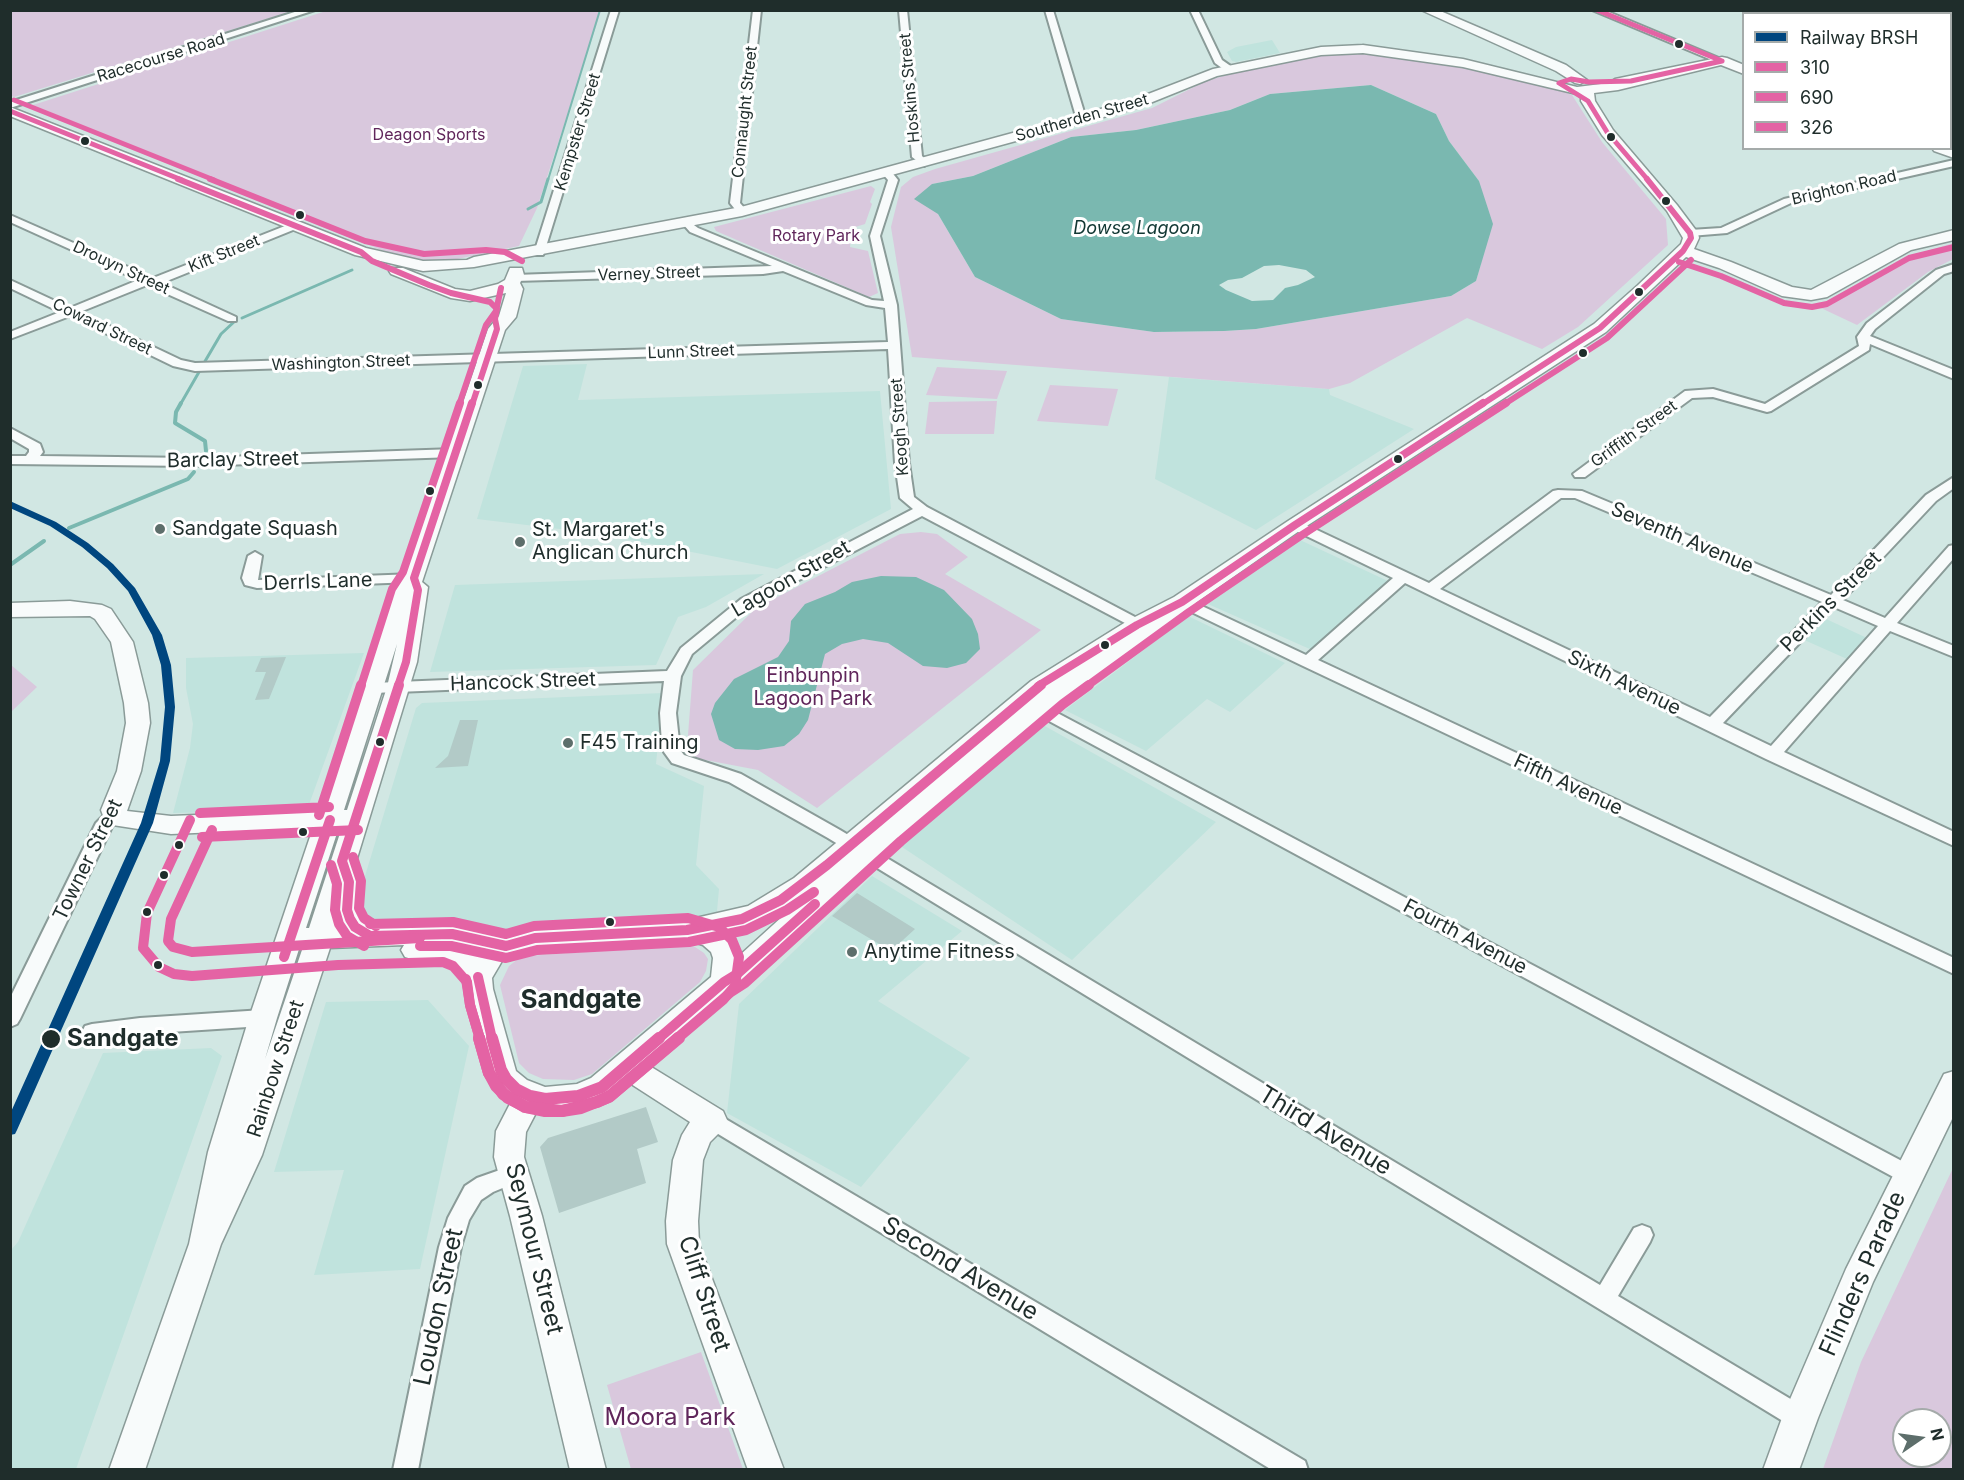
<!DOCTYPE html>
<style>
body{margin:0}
#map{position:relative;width:1964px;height:1480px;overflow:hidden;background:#d1e7e3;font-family:Inter,sans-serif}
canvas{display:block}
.frame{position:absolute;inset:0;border:12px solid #1f2d2b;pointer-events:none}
.legend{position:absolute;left:1742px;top:12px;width:210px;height:138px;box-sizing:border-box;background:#fff;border:2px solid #a5abaa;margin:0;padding:8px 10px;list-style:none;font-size:18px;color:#1f2d2b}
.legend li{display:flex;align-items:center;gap:12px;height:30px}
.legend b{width:30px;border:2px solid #a5abaa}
.north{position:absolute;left:1892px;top:1408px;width:60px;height:60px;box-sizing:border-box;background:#fff;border:2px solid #a5abaa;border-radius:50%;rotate:77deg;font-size:16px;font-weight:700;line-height:24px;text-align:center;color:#1f2d2b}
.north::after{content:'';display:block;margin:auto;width:21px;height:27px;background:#5d6e6b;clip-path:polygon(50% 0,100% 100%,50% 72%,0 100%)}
</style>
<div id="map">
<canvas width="1964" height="1480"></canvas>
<div class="frame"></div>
<ul class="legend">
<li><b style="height:8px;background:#00467f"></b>Railway BRSH</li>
<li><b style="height:8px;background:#e463a4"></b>310</li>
<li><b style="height:8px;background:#e463a4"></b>690</li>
<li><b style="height:8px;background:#e463a4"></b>326</li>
</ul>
<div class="north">N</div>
</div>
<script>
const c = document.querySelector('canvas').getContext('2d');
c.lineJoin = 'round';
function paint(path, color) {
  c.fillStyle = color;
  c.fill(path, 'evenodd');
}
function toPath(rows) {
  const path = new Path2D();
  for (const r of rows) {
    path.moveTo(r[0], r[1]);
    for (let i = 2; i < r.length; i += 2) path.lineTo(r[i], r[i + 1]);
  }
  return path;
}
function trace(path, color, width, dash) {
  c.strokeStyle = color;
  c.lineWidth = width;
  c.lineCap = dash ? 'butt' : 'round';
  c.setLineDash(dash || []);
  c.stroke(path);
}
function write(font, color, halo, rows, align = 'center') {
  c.font = font + ' Inter,sans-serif';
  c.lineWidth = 6;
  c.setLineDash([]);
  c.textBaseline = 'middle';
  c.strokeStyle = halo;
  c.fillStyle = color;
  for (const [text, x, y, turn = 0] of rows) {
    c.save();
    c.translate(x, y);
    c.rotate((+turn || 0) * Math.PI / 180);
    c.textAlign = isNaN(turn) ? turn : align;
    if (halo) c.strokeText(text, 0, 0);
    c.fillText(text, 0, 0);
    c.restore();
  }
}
paint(toPath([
 [1272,40,1280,53,1236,62,1232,61,1227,52,1236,47],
 [587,364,578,400,880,391,891,509,777,569,601,534,477,519,523,366],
 [1169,377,1329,389,1330,395,1414,429,1256,530,1155,479],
 [1300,540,1390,582,1312,650,1208,604],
 [764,574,706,607,678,617,656,665,430,672,455,585],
 [1188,616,1285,663,1230,712,1207,699,1146,751,1065,710],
 [1824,618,1867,638,1847,659,1802,639],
 [364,653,307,810,173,813,190,748,193,724,186,688,186,658],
 [663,693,656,764,704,786,696,865,719,889,716,922,491,935,446,920,377,923,355,909,416,708,422,703],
 [1043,725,1216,822,1072,960,899,845],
 [872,876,962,931,878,1001,970,1058,861,1187,727,1113,739,1004],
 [428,1000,469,1046,420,1269,314,1275,344,1170,274,1172,326,1002],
 [211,1048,222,1056,76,1469,11,1469,11,1250,18,1242,103,1053]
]), '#c0e3dd');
paint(toPath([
 [10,11,11,10,292,11,14,97,10,95],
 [326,11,601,11,537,208,519,246,448,261,425,261,381,250,33,105],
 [1374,53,1461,66,1554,88,1572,95,1602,142,1666,219,1668,245,1578,327,1542,349,1467,318,1350,383,1329,389,912,357,891,227,901,187,913,177,935,169,1152,108,1206,81,1241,71,1325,55],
 [1371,85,1436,114,1449,141,1479,181,1481,264,1476,281,1451,296,1256,329,1224,331,1154,332,1061,319,975,277,938,214,932,184,973,176,1071,137,1136,130,1230,110,1270,94],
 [871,186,875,189,870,202,872,204,865,224,852,228,850,247,868,251,878,293,869,297,716,231,714,227],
 [1953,243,1953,259,1928,272,1857,325,1821,308,1905,258],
 [937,367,1007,371,997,399,926,395],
 [1050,385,1118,389,1108,426,1037,421],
 [997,401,994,434,925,434,929,402],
 [921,532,937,534,968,557,945,574,1041,630,817,808,758,770,695,758,687,748,693,670,756,608,900,534],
 [11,665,37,687,11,712],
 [684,945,695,947,704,953,708,959,706,971,700,982,592,1074,574,1080,543,1079,529,1073,519,1063,500,985,509,966,518,959,528,956],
 [1953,1168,1953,1469,1823,1469,1861,1362],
 [1904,1420,1940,1420,1940,1456,1904,1456],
 [701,1352,743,1469,631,1469,607,1385]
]), '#d9c8dd');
paint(toPath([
 [1371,85,1436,114,1449,141,1479,181,1493,224,1476,281,1451,296,1256,329,1224,331,1154,332,1061,319,975,277,938,214,914,199,932,184,973,176,1071,137,1136,130,1230,110,1270,94],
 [1279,265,1306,270,1315,277,1298,285,1285,288,1273,300,1252,301,1226,290,1219,285,1228,280,1242,278,1264,266],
 [881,576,916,577,944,590,972,619,978,634,980,649,966,663,947,668,923,666,888,643,863,639,842,644,825,654,808,720,799,734,784,746,758,750,735,749,719,740,711,714,715,703,734,679,778,657,789,641,791,621,805,604,835,592,852,582]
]), '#7ab8b0');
trace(toPath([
 [548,180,600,10]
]), '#7ab8b0', 2);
trace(toPath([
 [528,209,541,202,548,179],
 [242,318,352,270],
 [204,363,221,334,235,321],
 [180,405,199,372]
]), '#7ab8b0', 3);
trace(toPath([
 [181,403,176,412,175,423,205,441,206,451],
 [69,528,188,479,194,472],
 [10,565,44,541]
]), '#7ab8b0', 4);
paint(toPath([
 [286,657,269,699,255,700,266,672,255,672,261,658],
 [460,720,478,720,468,766,435,768,448,756],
 [857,893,915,929,891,951,832,916],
 [646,1107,658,1142,637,1149,646,1183,559,1213,540,1147,548,1138]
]), '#b2cac7');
const street = toPath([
 [301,10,315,10,10,108,10,102,301,10],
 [611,10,619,10,544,253,543,255,535,255,534,253,611,10],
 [753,10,761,10,740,203,747,211,742,214,738,213,730,203,753,10],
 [899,10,907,10,922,156,929,163,924,166,912,157,899,10],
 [1045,10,1053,10,1084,112,1091,118,1089,120,1083,120,1075,113,1045,10],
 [1190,10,1198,10,1222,60,1232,67,1232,71,1226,71,1215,63,1190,10],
 [1592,10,1604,10,1726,61,1719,63,1592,10],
 [1954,75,1954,81,1950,82,1950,76,1954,75],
 [1954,160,1954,166,1791,203,1727,233,1690,236,1685,233,1690,230,1721,228,1784,199,1954,160],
 [882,170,890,170,898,180,880,236,897,305,909,463,914,497,927,507,1152,626,1155,629,1152,632,1142,632,922,516,751,605,692,654,681,676,676,713,680,750,684,755,741,774,840,830,1600,1285,1634,1228,1642,1225,1650,1228,1653,1235,1650,1242,1618,1296,1809,1410,1812,1418,1809,1426,1800,1430,1791,1426,828,838,729,782,672,763,664,752,662,744,660,713,664,681,373,693,365,688,373,683,667,671,681,648,741,599,913,509,900,498,895,463,888,349,195,371,173,366,70,316,10,339,10,332,60,312,10,288,10,280,70,308,138,280,10,222,10,215,153,278,290,224,298,224,298,228,162,283,236,317,236,321,228,321,147,285,80,312,181,360,195,363,888,342,885,308,866,305,783,271,763,274,515,281,509,278,515,275,772,266,690,232,682,223,687,220,698,228,872,300,884,301,870,236,888,180,881,172,882,170],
 [1954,264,1954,271,1944,274,1875,329,1870,336,1954,370,1954,379,1870,344,1869,350,1771,411,1767,412,1713,397,1692,398,1585,477,1575,477,1573,474,1685,391,1713,389,1765,404,1859,346,1857,337,1867,323,1936,270,1954,264],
 [10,428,40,444,43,452,40,456,193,458,455,449,462,453,455,457,193,466,10,464,10,456,26,456,29,452,29,449,10,438,10,428],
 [1954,477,1954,488,1936,501,1843,600,1885,618,1949,546,1954,545,1954,558,1897,623,1954,646,1954,657,1890,631,1784,752,1954,832,1954,846,1766,759,1405,583,1318,660,1954,958,1954,974,1301,665,1177,605,1175,602,1182,598,1187,599,1306,655,1393,578,1290,528,1288,525,1290,522,1300,522,1429,583,1553,491,1558,490,1582,491,1831,595,1926,495,1954,477],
 [1561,498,1575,498,1822,602,1710,717,1440,589,1561,498],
 [1834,607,1878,626,1771,746,1723,723,1834,607],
 [255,552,262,556,258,580,414,574,421,578,414,582,257,588,245,585,242,578,248,556,255,552],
 [1031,699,1915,1168,1918,1174,1915,1180,1907,1183,1899,1180,1025,708,1023,704,1031,699],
 [113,810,119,812,122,816,112,827,20,1019,17,1024,10,1027,10,998,96,823,107,812,113,810],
 [263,1010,270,1013,273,1018,270,1023,263,1026,140,1034,92,1040,85,1038,82,1032,85,1026,92,1024,140,1018,263,1010],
 [712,1111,1305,1461,1308,1470,1272,1470,705,1126,702,1120,705,1114,712,1111],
 [514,1165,522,1168,525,1174,522,1180,493,1192,481,1200,469,1220,461,1247,418,1470,393,1470,439,1247,448,1218,465,1186,477,1178,514,1165]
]);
const secondary = toPath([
 [1421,10,1438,10,1566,65,1587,80,1580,84,1575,83,1556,71,1421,10],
 [1363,45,1463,59,1577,87,1609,83,1615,79,1722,57,1727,58,1744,65,1744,74,1721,65,1618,90,1594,93,1595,101,1613,130,1677,205,1698,233,1699,238,1694,249,1731,262,1792,287,1811,290,1899,244,1954,230,1954,240,1911,250,1827,297,1811,300,1782,296,1719,268,1686,257,1606,332,1302,529,1190,607,1064,700,902,838,747,982,734,990,648,1065,723,1111,727,1120,723,1129,710,1142,703,1160,698,1221,699,1244,784,1470,748,1470,667,1244,666,1221,673,1160,682,1135,690,1122,628,1082,613,1096,578,1108,545,1111,538,1109,526,1132,524,1157,542,1216,606,1470,570,1470,510,1216,494,1157,496,1131,512,1100,505,1098,496,1087,486,1070,464,980,450,963,443,960,415,960,405,957,401,950,404,945,330,948,262,1155,221,1244,145,1470,109,1470,189,1244,208,1152,249,1018,313,828,171,834,106,824,101,810,117,771,126,723,124,703,111,642,95,619,90,616,10,617,10,603,70,601,102,605,111,609,133,642,148,703,150,723,141,771,127,811,171,816,319,810,392,593,404,577,488,329,499,316,506,293,470,301,451,298,391,274,389,271,391,268,403,268,455,289,470,291,498,284,505,280,510,268,522,268,524,275,520,283,523,289,516,317,505,330,422,582,428,587,417,662,355,865,362,882,360,910,365,920,375,926,452,924,506,936,535,928,687,920,748,906,794,878,1031,681,1129,620,1174,597,1288,521,1594,324,1638,285,1681,244,1683,238,1667,211,1602,135,1581,101,1581,95,1463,67,1363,53,1321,55,1217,76,1140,107,742,216,474,267,423,271,355,255,10,116,10,107,366,248,423,261,467,260,474,257,741,207,1130,101,1213,69,1321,47,1363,45],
 [397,644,387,687,347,810,344,810,397,644],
 [339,827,342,827,309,928,306,928,339,827],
 [806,895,740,955,732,939,724,932,742,929,766,920,806,895],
 [687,940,703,945,711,952,713,958,711,977,591,1078,577,1084,545,1087,527,1080,516,1071,493,989,492,978,502,961,515,954,535,948,687,940],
 [300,946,303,947,265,1059,277,1018,300,946],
 [467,947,480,950,476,956,467,947],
 [1932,148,1954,149,1954,158,1934,151,1932,148],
 [1954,1071,1954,1115,1873,1282,1818,1418,1799,1470,1763,1470,1782,1418,1846,1269,1944,1074,1954,1071]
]);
trace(street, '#8a9b98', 4);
trace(secondary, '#8a9b98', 3);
paint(street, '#f8fbfb');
paint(secondary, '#f8fbfb');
trace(toPath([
 [1597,10,1722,61],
 [10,111,182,180],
 [1648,180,1607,132,1588,101,1559,83,1571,79,1589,82,1631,81,1722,61]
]), '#e463a4', 5);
trace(toPath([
 [178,179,361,252,372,261,429,285,451,293,490,302,497,309,495,319,497,329,472,405],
 [1647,179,1690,233],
 [1481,405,1600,328,1683,251,1691,238,1690,233]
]), '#e463a4', 6);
trace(toPath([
 [398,686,406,662,418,590,414,578,472,403],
 [1038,686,1137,625,1182,602,1295,525,1483,403]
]), '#e463a4', 8);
trace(toPath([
 [399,685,342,861,349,882,347,910,350,919,355,927,370,936,452,934,506,946,535,938,687,930,742,919,781,900,827,865,1041,685],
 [284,957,330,820],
 [478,977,492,1039],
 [658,1039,724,982,737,974,815,904]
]), '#e463a4', 10);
trace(toPath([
 [492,1038,501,1070,506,1079,516,1089,530,1096,545,1099,578,1096,602,1087,659,1038]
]), '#e463a4', 12);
trace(toPath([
 [1679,262,1721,276,1784,303,1812,307,1827,304,1909,258,1954,247],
 [1503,405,1607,338,1691,260]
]), '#e463a4', 6);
trace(toPath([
 [1087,686,1189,612,1302,535,1506,403]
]), '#e463a4', 8);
trace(toPath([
 [190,820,147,913,143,948,159,967,174,974,192,976,338,965,443,962,453,966,467,982,470,1005,480,1039],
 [202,837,358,830],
 [331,865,337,884,335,910,339,924,347,936,364,946],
 [420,946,451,946,506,958,537,950,689,942,746,930,787,910,814,892],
 [676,1039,731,992,745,983,901,841,1063,704,1089,685]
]), '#e463a4', 10);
trace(toPath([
 [479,1038,489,1073,503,1094,525,1107,544,1111,562,1111,597,1102,610,1096,678,1038]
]), '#e463a4', 12);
trace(toPath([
 [14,100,214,180]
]), '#e463a4', 5);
trace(toPath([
 [210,179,365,241,424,254,486,250,505,252,522,261],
 [459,405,486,325,496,311,501,288]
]), '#e463a4', 6);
trace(toPath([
 [361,686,392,589,403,572,460,403]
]), '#e463a4', 8);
trace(toPath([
 [200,813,329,807],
 [319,815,361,685],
 [212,830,171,919,168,941,173,947,192,952,420,938],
 [353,857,361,881,359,908,364,918,376,926],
 [370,924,453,922,506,934,534,926,688,918,719,927,732,940,739,957,735,986,723,1000,677,1039],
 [466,979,470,1005,480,1039]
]), '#e463a4', 10);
trace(toPath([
 [479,1038,489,1073,496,1086,508,1098,526,1107,562,1111,581,1108,609,1097,679,1038]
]), '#e463a4', 12);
paint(toPath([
 [10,501,56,522,88,543,113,564,135,588,162,635,171,665,175,707,170,761,153,823,17,1130,15,1134,10,1135,10,1114,141,823,160,761,165,707,161,665,152,635,128,591,107,568,82,547,50,526,10,508,10,501]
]), '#00467f');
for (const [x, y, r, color] of [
 [1679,44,5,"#1f2d2b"],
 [1611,137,5,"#1f2d2b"],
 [85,141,5,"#1f2d2b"],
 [1666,201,5,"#1f2d2b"],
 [300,215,5,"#1f2d2b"],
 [1639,292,5,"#1f2d2b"],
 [1583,353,5,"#1f2d2b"],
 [478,385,5,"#1f2d2b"],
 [1398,459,5,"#1f2d2b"],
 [430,491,5,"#1f2d2b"],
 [160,529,6,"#5d6e6b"],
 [520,542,6,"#5d6e6b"],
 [1105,645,5,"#1f2d2b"],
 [380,742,5,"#1f2d2b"],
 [568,743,6,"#5d6e6b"],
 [303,832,5,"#1f2d2b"],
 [179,845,5,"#1f2d2b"],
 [164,875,5,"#1f2d2b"],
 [147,912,5,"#1f2d2b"],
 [610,922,5,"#1f2d2b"],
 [852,952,6,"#5d6e6b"],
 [158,965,5,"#1f2d2b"],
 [51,1039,10,"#1f2d2b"]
]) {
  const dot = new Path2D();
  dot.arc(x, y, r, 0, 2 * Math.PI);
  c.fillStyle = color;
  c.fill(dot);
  trace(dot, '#fff', 2);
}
write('16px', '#1f2d2b', '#fff', [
 ["Racecourse Road",161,58,-17],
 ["Hoskins Street",910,88,-95],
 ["Connaught Street",745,112,-84],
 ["Southerden Street",1082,118,-16],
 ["Kempster Street",578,132,-73],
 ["Brighton Road",1844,188,-13],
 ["Kift Street",224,254,-22],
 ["Drouyn Street",121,268,25],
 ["Verney Street",649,274,-2],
 ["Coward Street",102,327,26],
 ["Lunn Street",691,352,-2],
 ["Washington Street",341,363,-2],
 ["Keogh Street",900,427,-94],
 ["Griffith Street",1634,434,-36]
]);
write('16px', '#60265b', '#fff', [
 ["Deagon Sports",429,135],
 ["Rotary Park",816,236]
]);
write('italic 18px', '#113733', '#fff', [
 ["Dowse Lagoon",1137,229]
]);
write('20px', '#1f2d2b', '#fff', [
 ["Barclay Street",233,460,-1],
 ["Seventh Avenue",1682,538,23],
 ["Lagoon Street",791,579,-30],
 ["Derrls Lane",318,582,-2],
 ["Perkins Street",1831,602,-45],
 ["Hancock Street",523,682,-2],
 ["Sixth Avenue",1624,683,26],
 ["Fifth Avenue",1568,785,25],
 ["Towner Street",88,860,-64],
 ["Fourth Avenue",1465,937,28],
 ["Rainbow Street",276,1069,-72]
]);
write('20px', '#1f2d2b', '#fff', [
 ["Sandgate Squash",172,529],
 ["St. Margaret's",532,530],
 ["Anglican Church",532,553],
 ["F45 Training",580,743],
 ["Anytime Fitness",864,952]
], 'left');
write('20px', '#60265b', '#fff', [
 ["Einbunpin",813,676],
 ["Lagoon Park",813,699]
]);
write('bold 24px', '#1f2d2b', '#fff', [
 ["Sandgate",67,1039]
], 'left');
write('24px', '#1f2d2b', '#fff', [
 ["Third Avenue",1325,1131,31],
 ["Seymour Street",534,1249,76],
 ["Second Avenue",960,1269,31],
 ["Flinders Parade",1863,1274,-66],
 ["Cliff Street",704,1294,72],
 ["Loudon Street",439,1307,-78]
]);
write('24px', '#60265b', '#fff', [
 ["Moora Park",670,1418]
]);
write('bold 26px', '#1f2d2b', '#fff', [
 ["Sandgate",581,1000]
]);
</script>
